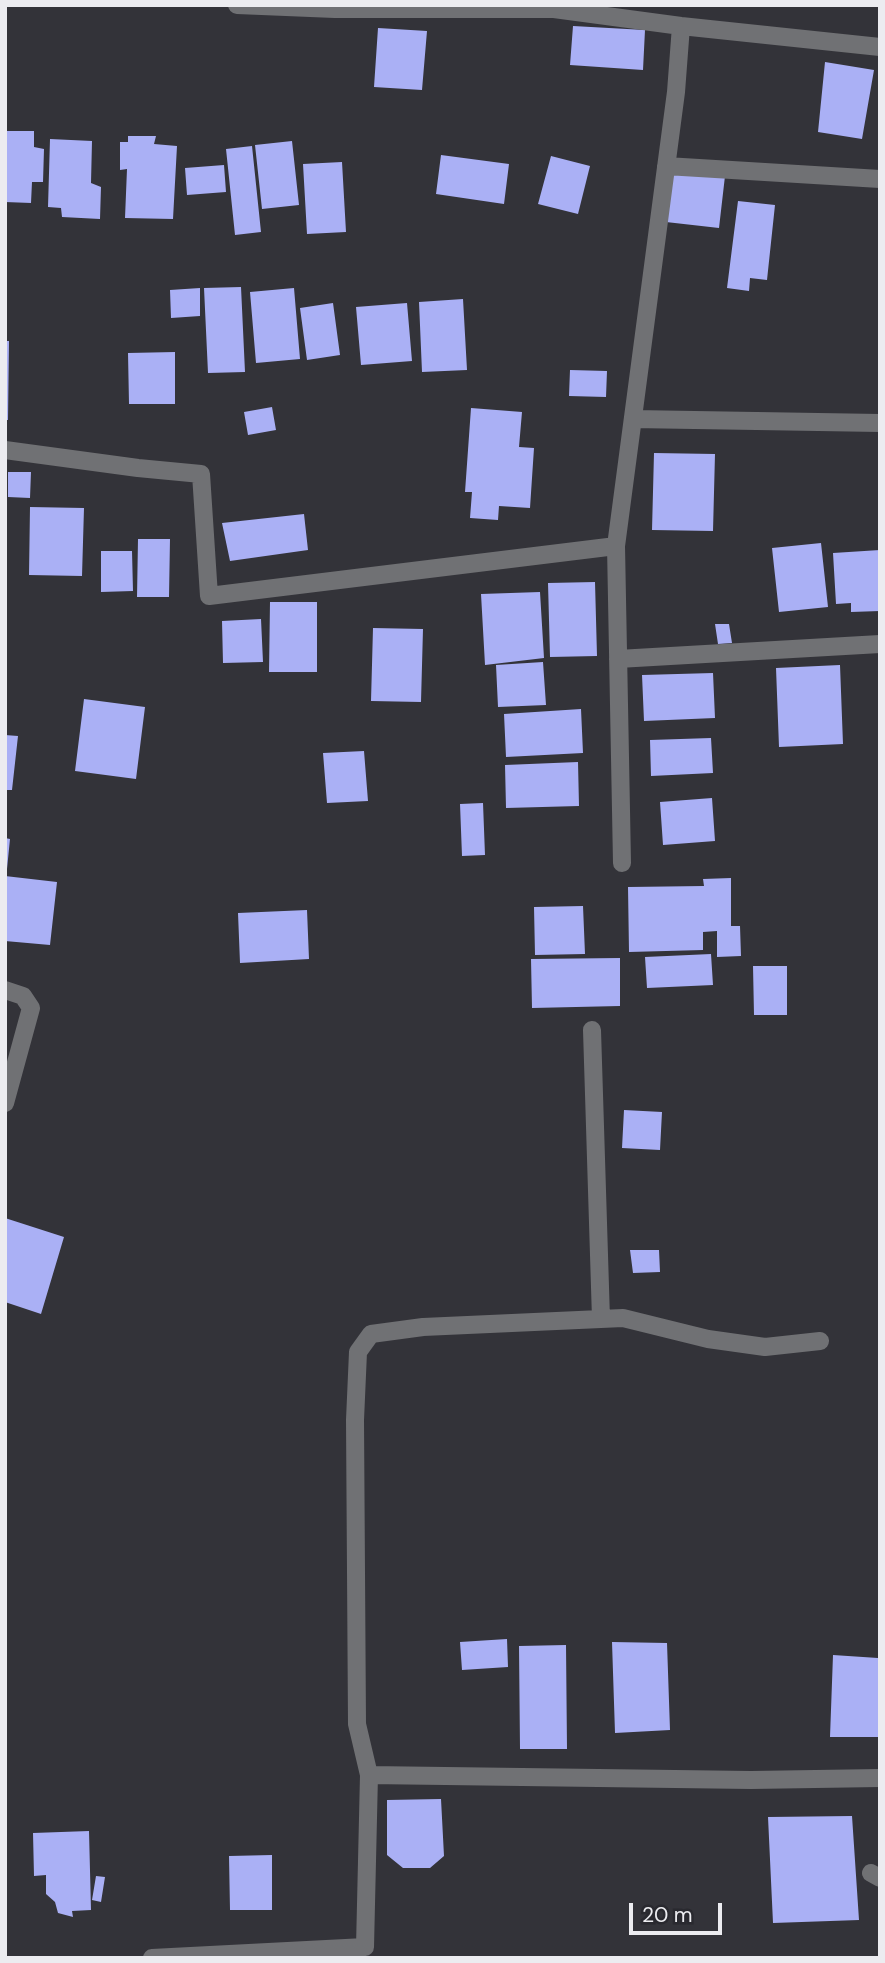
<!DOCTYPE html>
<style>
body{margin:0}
#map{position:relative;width:885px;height:1963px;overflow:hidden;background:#333339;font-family:"DM Sans",sans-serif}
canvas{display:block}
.frame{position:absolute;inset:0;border:7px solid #ececf0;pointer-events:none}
.scale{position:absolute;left:629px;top:1903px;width:93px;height:32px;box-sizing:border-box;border:4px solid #ececf0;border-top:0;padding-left:9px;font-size:21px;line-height:24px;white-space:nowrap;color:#ececf0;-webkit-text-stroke:5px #29292f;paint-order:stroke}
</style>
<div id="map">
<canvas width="885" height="1963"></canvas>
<div class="frame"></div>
<div class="scale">20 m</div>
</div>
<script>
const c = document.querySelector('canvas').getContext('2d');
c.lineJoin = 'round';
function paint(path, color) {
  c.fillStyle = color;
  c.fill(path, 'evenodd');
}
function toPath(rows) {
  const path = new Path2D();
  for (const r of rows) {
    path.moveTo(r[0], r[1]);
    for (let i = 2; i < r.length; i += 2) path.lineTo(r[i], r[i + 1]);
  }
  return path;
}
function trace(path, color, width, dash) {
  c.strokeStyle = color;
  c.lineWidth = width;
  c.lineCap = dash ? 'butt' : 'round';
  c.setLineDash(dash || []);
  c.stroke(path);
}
paint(toPath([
 [573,26,645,30,643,70,570,65],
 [378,28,427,31,422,90,374,87],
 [825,62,874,70,862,139,818,132],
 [5,131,34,131,34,147,44,149,43,182,32,182,31,203,5,202],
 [128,136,156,136,154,144,177,146,173,219,125,218,127,169,120,170,120,142,128,142],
 [50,139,92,141,91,183,101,187,100,219,62,217,61,208,48,207],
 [292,141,299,205,262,209,255,145],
 [252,146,261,232,235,235,226,149],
 [441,155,509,164,504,204,436,194],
 [551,156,590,166,578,214,538,204],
 [342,162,346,232,307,234,303,164],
 [224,165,226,192,187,195,185,168],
 [672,170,725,176,719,228,666,222],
 [738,201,775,205,767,280,750,278,749,291,727,288],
 [241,287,245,372,208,373,204,288],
 [200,288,200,316,171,318,170,290],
 [294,288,300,359,256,363,250,292],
 [463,299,467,370,422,372,419,302],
 [333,303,340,355,307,360,300,308],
 [407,303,412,361,361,365,356,307],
 [5,341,9,341,8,420,5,420],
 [175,352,175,404,129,404,128,353],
 [570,370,607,371,606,397,569,396],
 [272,407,276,430,248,435,244,412],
 [471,408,522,412,519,447,534,448,530,508,499,506,498,520,470,518,472,492,465,492],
 [654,453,715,454,713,531,652,530],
 [8,472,31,472,30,498,8,497],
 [30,507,84,508,82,576,29,575],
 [304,514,308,550,230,561,222,523],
 [138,539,170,539,169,597,137,597],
 [821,543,828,607,779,612,772,548],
 [880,550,880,611,851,612,851,603,836,604,833,553],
 [101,551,132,551,133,591,101,592],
 [595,582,597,656,550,657,548,583],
 [540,592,544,658,485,665,481,594],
 [270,602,317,602,317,672,269,672],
 [261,619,263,662,223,663,222,621],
 [715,624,729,624,732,643,718,644],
 [373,628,423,629,421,702,371,701],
 [543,662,546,705,498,707,496,665],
 [840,665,843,744,779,747,776,668],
 [713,673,715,718,644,721,642,675],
 [84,699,145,707,136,779,75,771],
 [581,709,583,753,506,757,504,714],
 [5,735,18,736,12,790,5,790],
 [711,738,713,773,651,776,650,740],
 [364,751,368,801,327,803,323,753],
 [578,762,579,806,506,808,505,765],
 [712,798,715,841,663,845,660,802],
 [483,803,485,855,462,856,460,804],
 [5,838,10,839,7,869,5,869],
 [5,876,57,882,50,945,5,941],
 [731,878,731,926,740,926,741,956,717,957,717,931,703,932,703,950,629,952,628,887,704,886,703,879],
 [583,906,585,954,535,955,534,907],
 [307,910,309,959,240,963,238,913],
 [711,954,713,985,647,988,645,957],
 [620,958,620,1006,532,1008,531,959],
 [753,966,787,966,787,1015,754,1015],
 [624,1110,662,1112,660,1150,622,1148],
 [5,1218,64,1237,41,1314,5,1302],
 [630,1250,659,1250,660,1272,633,1273],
 [507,1639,508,1667,462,1670,460,1642],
 [612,1642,667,1643,670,1730,615,1733],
 [566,1645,567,1749,520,1749,519,1646],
 [833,1655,878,1658,880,1737,830,1737],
 [441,1799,444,1856,430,1868,403,1868,387,1855,387,1800],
 [852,1816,859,1920,773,1923,768,1817],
 [89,1831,91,1910,72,1911,73,1917,58,1913,55,1902,46,1894,46,1875,34,1876,33,1833],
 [272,1855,272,1910,230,1910,229,1856],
 [96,1876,105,1877,101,1902,92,1900]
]), '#aab0f5');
trace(toPath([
 [237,5,335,9,554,9,681,26,880,47],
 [666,166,880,179],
 [633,419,880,423],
 [5,450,138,468,201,474,209,596,616,546,676,92,681,26],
 [616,546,622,863],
 [618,659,880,644],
 [5,990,23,996,31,1008,5,1103],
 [592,1030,601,1319],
 [369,1775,357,1724,355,1420,358,1352,371,1334,423,1327,623,1318,708,1339,765,1347,820,1341],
 [871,1873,880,1878],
 [152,1958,365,1947,369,1775,751,1780,880,1778]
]), '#707174', 18);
</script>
